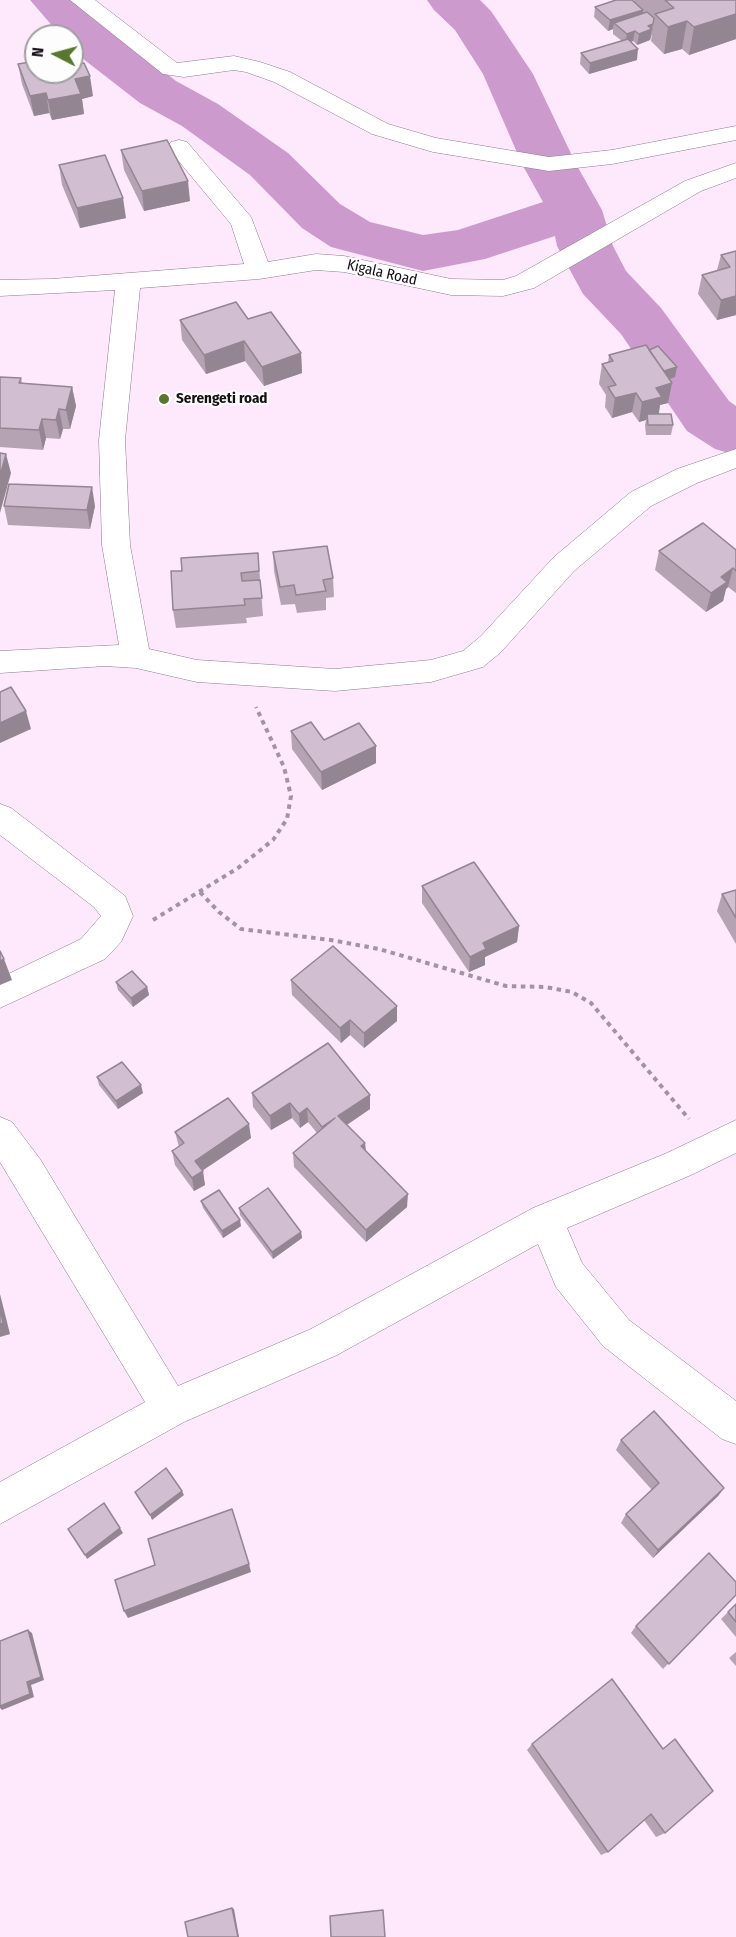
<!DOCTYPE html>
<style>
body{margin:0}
#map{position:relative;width:736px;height:1937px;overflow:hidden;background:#fde8fc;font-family:"Fira Sans Condensed",sans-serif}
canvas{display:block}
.north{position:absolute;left:24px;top:24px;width:60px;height:60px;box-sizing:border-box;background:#fdfdfd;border:2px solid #a19ea1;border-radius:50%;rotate:276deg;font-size:16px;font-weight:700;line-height:24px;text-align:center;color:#171017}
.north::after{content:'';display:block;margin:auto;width:21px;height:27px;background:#57772e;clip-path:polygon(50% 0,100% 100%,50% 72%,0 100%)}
</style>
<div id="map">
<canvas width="736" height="1937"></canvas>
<div class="north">N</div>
</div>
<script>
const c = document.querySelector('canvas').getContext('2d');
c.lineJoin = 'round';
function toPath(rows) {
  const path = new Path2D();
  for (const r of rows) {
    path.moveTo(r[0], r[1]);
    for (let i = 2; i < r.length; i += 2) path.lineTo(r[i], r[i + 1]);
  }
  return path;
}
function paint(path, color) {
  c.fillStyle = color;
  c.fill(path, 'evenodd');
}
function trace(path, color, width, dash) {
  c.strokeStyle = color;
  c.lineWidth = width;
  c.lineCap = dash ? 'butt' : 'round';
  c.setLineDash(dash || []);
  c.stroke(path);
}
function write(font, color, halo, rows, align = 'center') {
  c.font = font + ' "Fira Sans Condensed",sans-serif';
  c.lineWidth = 4.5;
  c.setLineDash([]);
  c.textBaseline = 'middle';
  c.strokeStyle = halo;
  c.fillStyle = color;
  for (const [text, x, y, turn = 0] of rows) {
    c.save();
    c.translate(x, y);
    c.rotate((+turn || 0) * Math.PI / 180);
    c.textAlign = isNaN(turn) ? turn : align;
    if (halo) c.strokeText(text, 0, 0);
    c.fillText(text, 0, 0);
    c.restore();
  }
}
paint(toPath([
 [30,0,82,0,118,36,176,81,218,104,288,153,340,204,370,222,423,235,458,230,543,202,522,164,483,74,455,30,434,10,427,0,480,0,491,11,533,74,576,164,602,210,613,246,626,271,661,308,729,401,736,406,736,455,715,449,687,431,621,334,583,294,557,246,555,236,485,259,423,271,331,247,302,228,250,175,182,126,140,103,82,58,72,47,72,36,61,36,30,0]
]), '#cd9acd');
const minor = toPath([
 [70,0,95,0,177,63,234,56,260,62,290,72,388,124,436,138,549,157,612,150,736,126,736,140,612,164,549,171,433,152,372,134,274,82,246,72,234,70,184,77,163,74,70,0],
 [179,140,187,142,251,217,268,262,316,254,344,256,451,279,503,280,516,276,685,181,736,163,736,178,701,191,534,288,503,296,451,295,344,272,316,270,259,279,140,288,125,440,130,545,149,649,197,660,335,669,431,660,463,651,481,636,554,557,631,492,677,469,736,449,736,468,697,483,651,506,574,571,501,652,483,667,431,682,335,691,197,682,136,668,105,666,0,673,0,651,119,645,102,545,99,440,115,290,0,296,0,280,52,279,244,264,231,224,167,147,171,142,179,140],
 [0,804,11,808,116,889,125,896,133,916,121,942,105,959,0,1008,0,978,81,939,101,916,94,907,0,835,0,804],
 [0,1117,12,1122,40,1159,178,1386,311,1329,533,1208,667,1153,736,1120,736,1153,691,1175,567,1228,582,1263,629,1320,736,1401,736,1444,722,1439,603,1346,556,1287,538,1244,337,1355,184,1422,0,1524,0,1482,145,1402,0,1162,0,1117]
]);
trace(minor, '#8c7a8c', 1);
trace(toPath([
 [200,892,219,912,241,929,331,940,379,949,506,986,545,987,572,992,591,1003,689,1119],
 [153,920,238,868,273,840,287,819,291,796,284,767,256,707]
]), '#a393a2', 4, [4.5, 4.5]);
paint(minor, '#fff');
paint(toPath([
 [634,0,736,0,736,39,689,55,682,49,664,54,651,41,652,34,650,40,637,45,633,41,631,42,637,60,589,74,580,64,581,53,622,41,613,34,613,29,608,31,594,17,595,7,634,2],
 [18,64,93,96,82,99,84,114,52,120,49,113,34,116,22,84],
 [121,150,190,201,144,211,124,170],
 [59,165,126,218,80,228,62,185],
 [736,251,736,315,717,320,698,294,702,275,717,270,721,255],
 [248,319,301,353,302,373,264,386,245,361,206,374,182,340,180,320],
 [649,350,677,367,675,377,669,379,672,383,668,403,660,405,659,414,673,425,671,435,646,435,645,425,646,420,639,422,632,412,612,418,605,407,606,395,599,384,602,364,608,363,609,355],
 [0,377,21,378,22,383,72,387,76,406,70,429,63,429,60,439,46,438,43,450,0,447],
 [4,506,95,506,90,529,8,525],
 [736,550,736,593,728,587,726,589,723,601,706,612,655,570,659,551],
 [273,552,333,578,334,597,326,598,326,610,297,613,295,604,281,605,274,571],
 [258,553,263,616,246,618,247,623,176,628,173,610,182,571],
 [291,731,324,740,376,746,376,763,322,790,292,749],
 [422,886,519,926,517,942,485,957,485,965,469,972,422,903],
 [736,890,736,944,717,911,722,894],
 [291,980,397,1006,397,1021,364,1048,350,1035,341,1043,292,995],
 [116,982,147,987,149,995,133,1007,118,990],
 [97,1077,143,1093,118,1109,99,1085],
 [252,1093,370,1109,347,1125,365,1143,366,1151,407,1207,366,1242,294,1167,293,1153,317,1133,308,1122,300,1128,292,1118,271,1130,253,1107],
 [175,1132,251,1138,202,1171,205,1185,194,1191,175,1165,172,1151,179,1147],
 [201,1201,241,1226,223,1238,203,1208],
 [239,1208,301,1232,302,1238,273,1259,240,1215],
 [621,1440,724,1488,718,1496,653,1558,621,1523,626,1514,652,1490,616,1450],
 [736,1595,663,1669,631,1633,636,1626],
 [736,1604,736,1637,721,1619],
 [736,1652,736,1666,729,1658],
 [532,1744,663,1748,665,1833,656,1837,644,1820,608,1852,601,1855,527,1750]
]), '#b5a3b4');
paint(toPath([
 [643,10,642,20,614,23,613,29,608,31,610,20],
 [736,11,736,39,689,55,694,27],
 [687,21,682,49,664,54,668,27],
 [653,24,650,40,637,45,639,34,648,26],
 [635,31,633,41,625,44,627,34],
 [638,49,637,60,589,74,590,63],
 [90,76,93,96,82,99,84,114,52,120,48,100,75,79],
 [46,93,49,113,34,116,30,96],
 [188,181,190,201,144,211,142,191],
 [123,198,126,218,80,228,77,208],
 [736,296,736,315,717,320,721,300],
 [244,341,245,361,206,374,204,355],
 [301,353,302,373,264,386,262,367],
 [677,367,675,377,662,382,664,371],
 [672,383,668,403,660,405,658,416,647,414,646,420,639,422,642,402,656,388],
 [72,387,76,406,70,429,66,410],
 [636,393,632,412,612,418,615,398],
 [59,409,63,429,60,439,56,420],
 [42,419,46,438,43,450,39,430],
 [6,454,11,473,0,513,0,476],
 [92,487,95,506,90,529,87,510],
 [733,568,728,587,726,589,723,601,706,612,711,593,721,577],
 [26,711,31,729,0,743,0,723],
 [376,746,376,763,322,790,321,772],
 [519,926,517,942,485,957,485,965,469,972,470,957,483,943],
 [4,959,12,980,0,985,0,961],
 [147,987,149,995,133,1007,131,998],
 [397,1006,397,1021,364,1048,364,1033],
 [350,1020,350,1035,341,1043,340,1028],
 [141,1085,143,1093,118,1109,116,1101],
 [370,1095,370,1109,339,1130,338,1116],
 [290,1103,292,1118,271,1130,270,1116],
 [307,1108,308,1122,300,1128,299,1114],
 [249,1124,251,1138,197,1174,195,1161],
 [365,1143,366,1157,361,1146],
 [203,1171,205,1185,194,1191,192,1178],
 [408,1194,407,1207,366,1242,366,1230],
 [240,1220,241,1226,223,1238,222,1231],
 [301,1232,302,1238,273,1259,272,1252],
 [0,1294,10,1334,0,1337],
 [724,1488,718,1496,653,1558,658,1550],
 [182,1491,184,1495,152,1520,150,1515],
 [120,1528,123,1533,87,1559,85,1555],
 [249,1564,251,1572,128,1618,124,1611],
 [28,1630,32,1633,44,1680,31,1685,34,1697,2,1710,0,1708,0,1706],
 [232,1908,234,1909,239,1937,238,1937]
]), '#938592');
const building = toPath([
 [616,0,632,0,643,10,610,20,595,7,616,0],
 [665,0,736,0,736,14,694,27,687,21,668,27,655,14,674,8,665,0],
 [647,12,654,18,653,24,648,26,652,29,639,34,635,31,627,34,614,23,647,12],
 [628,39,638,49,590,63,581,53,628,39],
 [36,61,36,72,72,72,72,62,73,65,84,63,90,76,75,79,81,94,48,100,46,93,30,96,18,64,36,61],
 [167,140,188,181,142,191,121,150,167,140],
 [105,155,123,198,77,208,59,165,105,155],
 [736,251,736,296,721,300,702,275,730,267,721,255,736,251],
 [236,302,248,319,271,312,301,353,262,367,244,341,204,355,180,320,236,302],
 [646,345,672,383,656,388,662,397,642,402,636,393,615,398,608,387,616,385,602,364,613,361,609,355,646,345],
 [658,346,677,367,664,371,649,350,658,346],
 [0,377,21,378,19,383,72,387,66,410,59,409,56,420,42,419,39,430,0,428,0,377],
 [647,414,671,414,673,425,648,425,647,414],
 [0,453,6,454,0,476,0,453],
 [9,484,92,487,87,510,4,506,9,484],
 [703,523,736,550,736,571,733,568,721,577,727,582,711,593,659,551,703,523],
 [327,546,333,578,323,580,326,591,296,595,294,585,280,587,273,552,327,546],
 [258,553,259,571,241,573,242,581,260,580,262,598,244,599,245,605,173,610,171,571,182,571,181,558,258,553],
 [11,687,26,711,0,723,0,692,11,687],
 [311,722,324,740,359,723,376,746,321,772,291,731,311,722],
 [474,862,519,926,483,943,486,949,470,957,422,886,474,862],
 [736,890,736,918,722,894,736,890],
 [333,946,397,1006,364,1033,350,1020,340,1028,291,980,333,946],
 [0,951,4,959,0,961,0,951],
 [132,971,147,987,131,998,116,982,132,971],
 [328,1043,370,1095,338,1116,365,1143,361,1146,408,1194,366,1230,293,1153,335,1118,322,1127,307,1108,299,1114,290,1103,270,1116,252,1093,328,1043],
 [122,1062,141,1085,116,1101,97,1077,122,1062],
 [228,1098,249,1124,195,1161,203,1171,192,1178,172,1151,184,1143,175,1132,228,1098],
 [268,1188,301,1232,272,1252,239,1208,268,1188],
 [219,1190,240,1220,222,1231,201,1201,219,1190],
 [0,1308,3,1323,0,1324,0,1308],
 [654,1411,724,1488,658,1550,626,1514,659,1483,621,1440,654,1411],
 [166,1468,182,1491,150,1515,135,1492,166,1468],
 [104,1503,120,1528,85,1555,68,1529,104,1503],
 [232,1509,249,1564,124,1611,115,1580,155,1565,148,1539,232,1509],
 [709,1553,736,1582,736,1595,669,1664,636,1626,709,1553],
 [736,1604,736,1622,728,1612,736,1604],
 [28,1630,41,1677,27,1682,30,1694,0,1706,0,1641,28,1630],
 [612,1679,663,1749,675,1739,713,1791,665,1833,651,1814,608,1852,532,1744,612,1679],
 [232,1908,238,1937,188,1937,185,1922,232,1908],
 [383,1910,385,1937,331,1937,330,1916,383,1910]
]);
paint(building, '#d2bed1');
trace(building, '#938592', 1.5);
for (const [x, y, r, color] of [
 [164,399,6,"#57772e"]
]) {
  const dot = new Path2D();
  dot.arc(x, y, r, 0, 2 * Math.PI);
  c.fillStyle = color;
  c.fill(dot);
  trace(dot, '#fdfdfd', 2);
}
write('15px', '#171017', '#fdfdfd', [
 ["Kigala Road",382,273,13]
]);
write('bold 15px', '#171017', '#fdfdfd', [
 ["Serengeti road",176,399]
], 'left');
</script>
